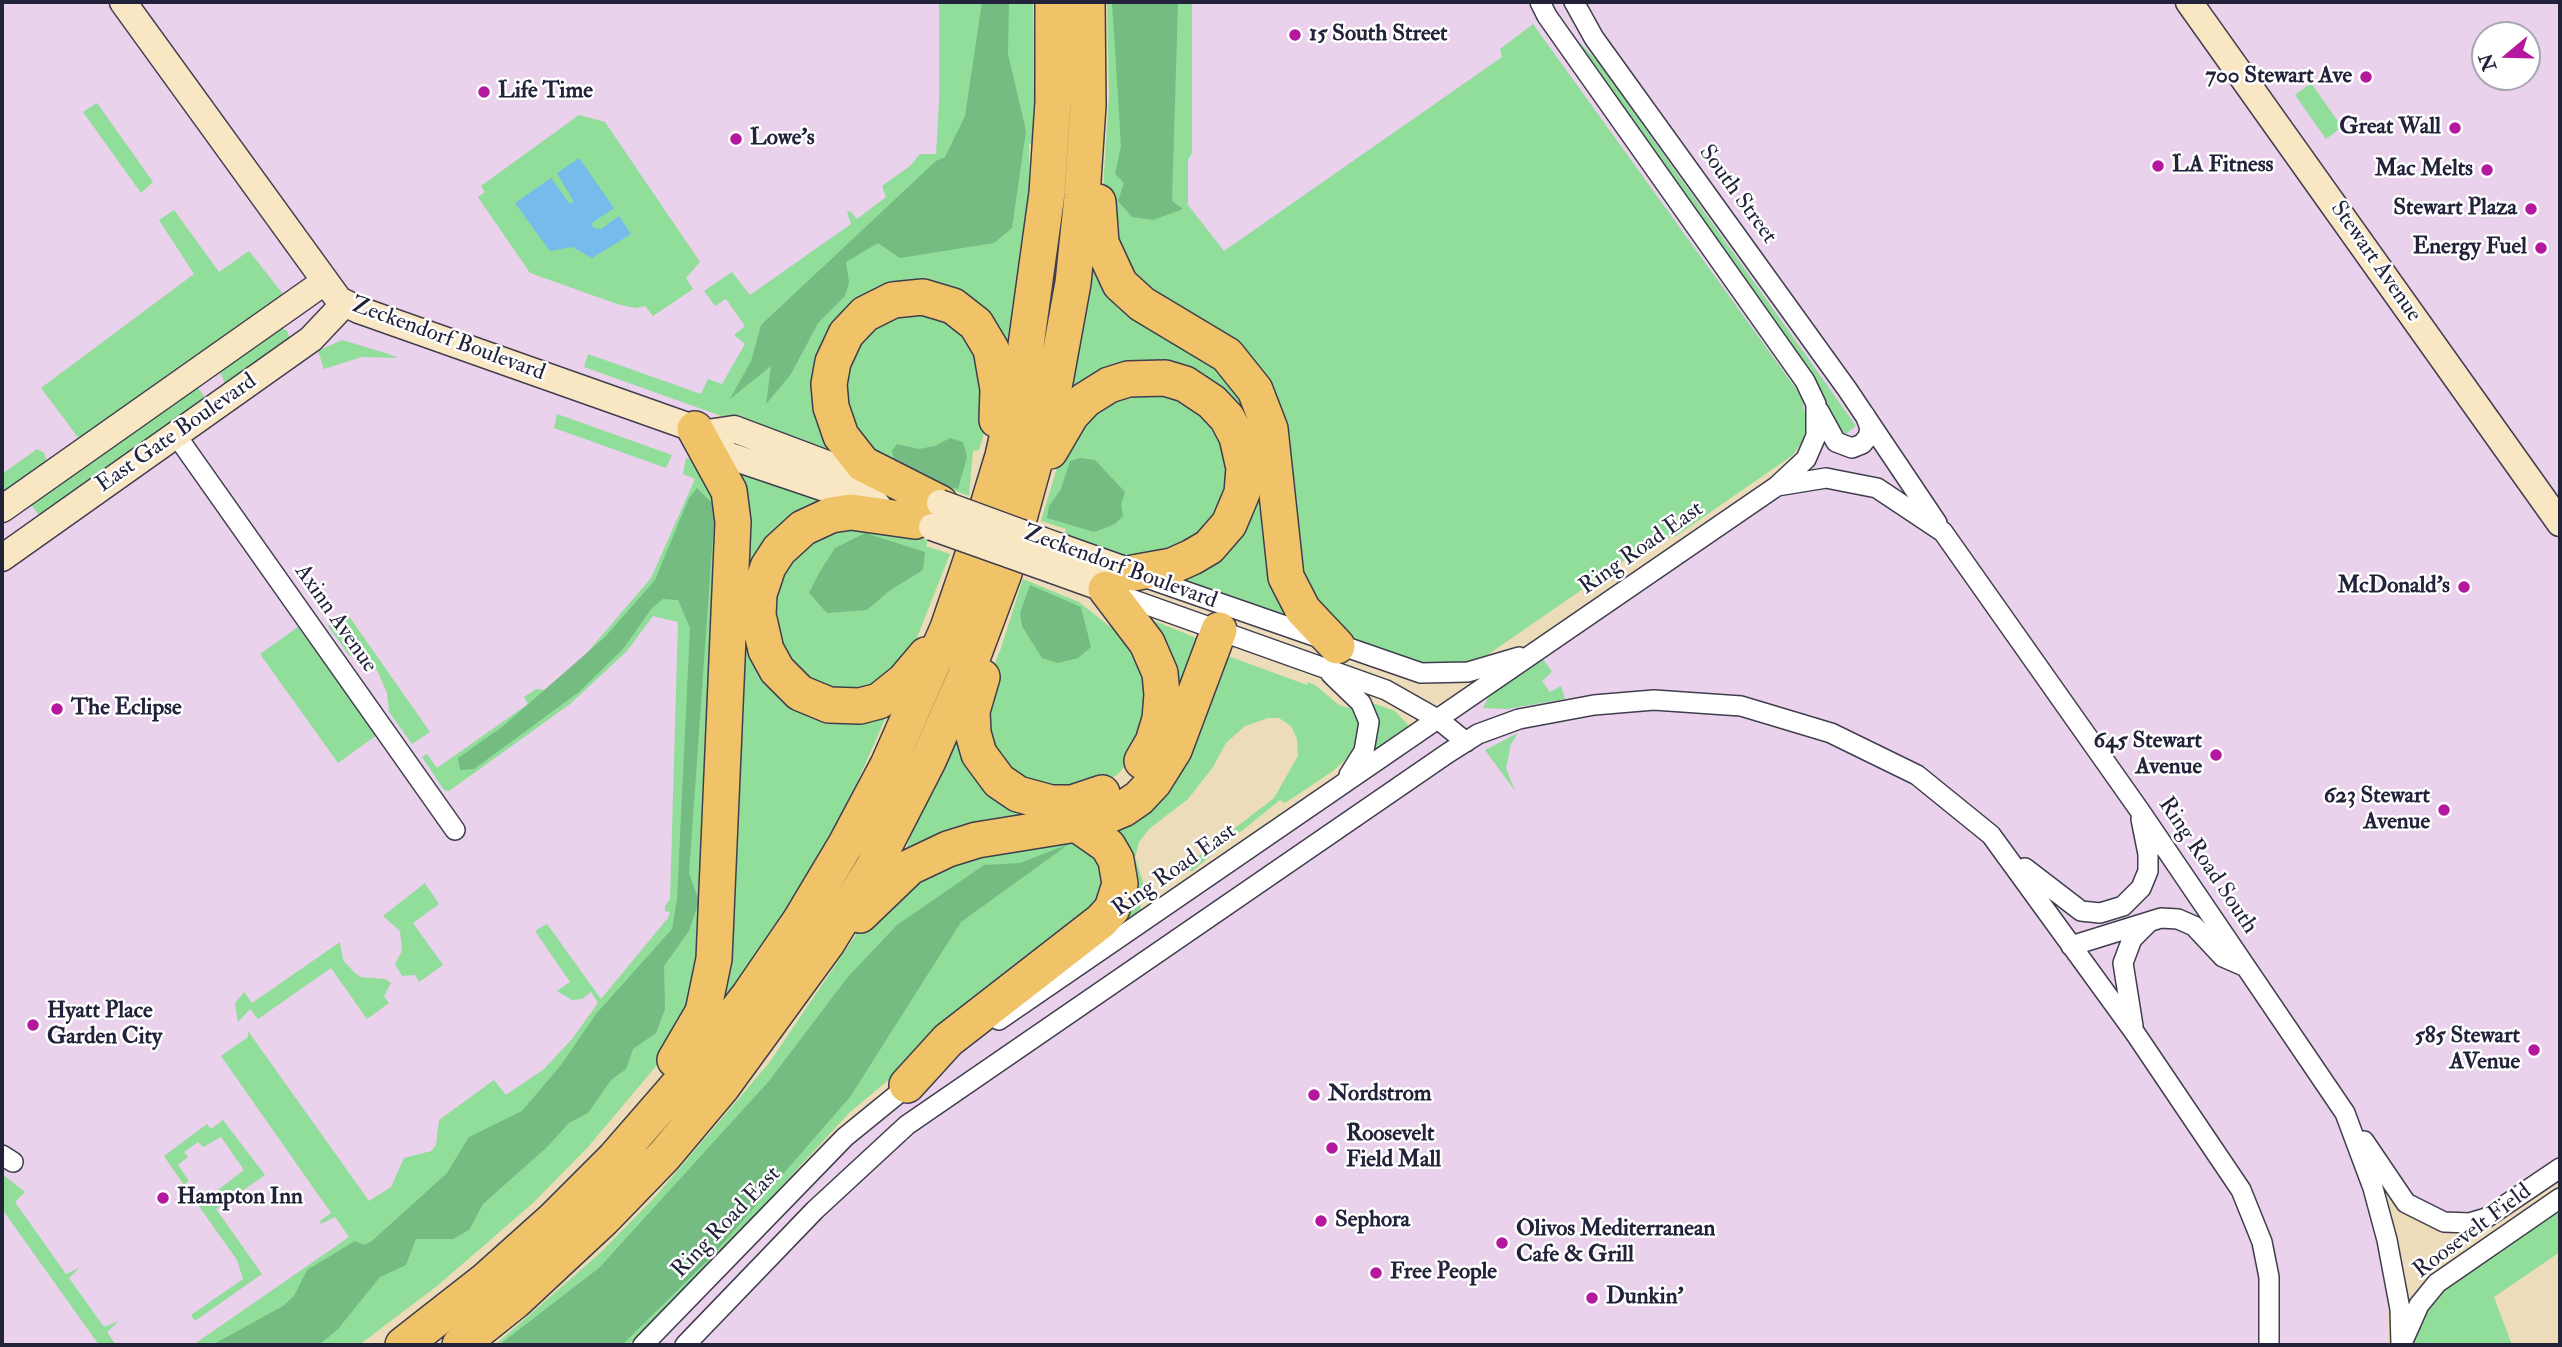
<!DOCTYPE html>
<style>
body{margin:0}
#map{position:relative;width:2562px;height:1347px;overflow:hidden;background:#eddcb9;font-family:"IM FELL Double Pica",serif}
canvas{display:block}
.frame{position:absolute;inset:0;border:4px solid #22223b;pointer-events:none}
.north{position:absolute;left:2471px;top:21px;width:70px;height:70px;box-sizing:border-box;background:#fff;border:2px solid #a7a7b1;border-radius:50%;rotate:251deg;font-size:19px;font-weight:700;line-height:28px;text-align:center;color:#22223b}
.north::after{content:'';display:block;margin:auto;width:24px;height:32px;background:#b5179e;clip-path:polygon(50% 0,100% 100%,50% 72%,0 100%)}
</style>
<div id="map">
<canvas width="2562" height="1347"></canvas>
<div class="frame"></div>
<div class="north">N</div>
</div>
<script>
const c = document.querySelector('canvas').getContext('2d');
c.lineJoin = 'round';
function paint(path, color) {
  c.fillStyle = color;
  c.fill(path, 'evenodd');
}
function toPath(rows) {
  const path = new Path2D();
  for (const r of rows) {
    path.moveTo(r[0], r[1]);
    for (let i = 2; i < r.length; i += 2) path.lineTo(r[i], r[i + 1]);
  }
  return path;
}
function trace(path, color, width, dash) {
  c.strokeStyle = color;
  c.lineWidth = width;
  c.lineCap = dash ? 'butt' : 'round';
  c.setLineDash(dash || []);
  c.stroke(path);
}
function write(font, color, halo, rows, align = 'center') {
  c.font = font + ' "IM FELL Double Pica",serif';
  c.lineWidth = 5;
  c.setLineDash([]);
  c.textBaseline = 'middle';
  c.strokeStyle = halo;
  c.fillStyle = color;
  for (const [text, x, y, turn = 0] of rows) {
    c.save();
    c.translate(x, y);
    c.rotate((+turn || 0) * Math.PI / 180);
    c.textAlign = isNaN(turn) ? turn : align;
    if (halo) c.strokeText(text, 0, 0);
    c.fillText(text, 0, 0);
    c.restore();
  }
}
paint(toPath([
 [2,2,970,2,960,154,767,327,707,433,694,477,671,915,611,1010,362,1240,203,1345,2,1345],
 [1186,2,2560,2,2560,1164,2480,1214,2460,1218,2414,1202,2359,1136,2387,1240,2387,1345,643,1345,885,1102,1777,486,1821,481,1791,440,1224,254,1186,206],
 [2485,35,2527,35,2527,77,2485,77]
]), '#ead1ec');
paint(toPath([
 [939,2,1033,2,1034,97,1033,143,1029,144,1029,212,1005,366,973,313,850,314,834,447,828,454,584,367,588,354,701,394,708,379,722,384,745,344,734,335,745,326,726,299,715,306,704,291,732,272,750,295,851,224,847,212,850,211,857,219,886,197,882,186,910,166,920,154,936,154,939,101],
 [1107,2,1192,2,1192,153,1188,160,1188,205,1224,251,1502,57,1500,49,1533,24,1794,386,1802,399,1807,422,1804,439,1793,455,1676,536,1651,542,1480,660,1463,666,1410,664,1345,639,1307,601,1274,419,1129,287,1102,204,1109,95],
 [1564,26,1598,62,1856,426,1842,437],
 [2311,83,2342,127,2326,139,2295,95],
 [97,103,153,182,141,193,83,112],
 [579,115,605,122,700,262,686,278,693,289,653,316,645,306,635,308,617,304,530,273,478,197,485,192,481,186],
 [174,210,219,272,249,251,283,294,83,444,41,388,194,274,159,220],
 [1088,260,1209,354,1243,390,1289,617,1178,580,1239,521,1212,397,1071,392],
 [929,307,978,344,989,415,979,450,973,451,969,496,860,454,837,370,864,324],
 [280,327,287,331,290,339,232,385,225,384,219,369],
 [342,340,389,354,398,358,362,357,324,369,318,351],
 [197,386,206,399,44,516,38,514,32,506,33,498],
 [1126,389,1184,396,1226,439,1232,499,1198,546,1135,562,1063,539,1066,529,1041,521,1062,451,1073,427],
 [557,414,672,455,666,468,554,428],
 [37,449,44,453,48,466,2,497,2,474],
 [686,458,693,460,724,512,702,974,689,1027,588,1147,533,1203,437,1286,359,1345,193,1345,349,1237,335,1217,321,1224,320,1221,331,1213,221,1056,248,1037,248,1031,369,1201,391,1187,404,1158,431,1151,436,1145,439,1120,494,1080,506,1095,544,1069,572,1039,598,1003,591,992,582,999,572,1000,557,991,570,982,535,931,547,924,601,999,668,918,670,912,665,911,665,906,670,899,678,622,653,616,627,651,570,704,449,791,444,790,422,757,427,754,437,768,528,704,524,697,536,689,545,690,574,668,651,578,695,479,683,474],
 [736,472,826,503,778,537,762,663,889,710,843,814,793,902,713,1018],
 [883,525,928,540,926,546,950,554,907,663,889,686,814,694,768,641,780,558,818,529],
 [1023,579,1079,602,1124,638,1129,637,1152,693,1137,752,1118,774,1092,791,1068,797,997,773,978,705,1001,648],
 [346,612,430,732,412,744,389,712,387,693,377,670,349,655,328,626],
 [1147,618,1199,639,1184,693,1170,691],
 [298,627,377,735,338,763,260,654],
 [1228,656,1307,685,1308,682,1315,685,1339,705,1352,709,1359,720,1361,734,1346,759,1333,771,1285,803,1280,800,1192,871,1178,872,1274,798,1298,756,1297,739,1291,726,1279,718,1268,718,1245,726,1226,743,1213,767,1188,799,1149,829,1139,842,1135,858,1145,888,1139,914,1109,935,1101,831],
 [1543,659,1552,672,1542,681,1550,692,1561,686,1565,699,1507,709,1483,708,1489,696],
 [1370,702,1395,711,1409,726,1373,753],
 [1518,733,1511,744,1506,768,1515,791,1485,750],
 [956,736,1031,810,1032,826,900,865,926,795],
 [1069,838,1096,849,1109,895,849,1113,684,1292,628,1345,495,1345,600,1253,655,1197,769,1063,864,923,895,891,963,855],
 [425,883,439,904,413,923,443,965,419,982,415,975,402,976,395,964,402,951,400,931,383,916],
 [340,942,343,960,355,973,361,977,385,979,391,983,384,996,389,1003,367,1019,331,968,258,1019,250,1009,238,1022,235,1003,244,992,252,1003],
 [223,1120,265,1175,216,1209,262,1274,195,1321,191,1315,243,1279,237,1260,196,1202,207,1193,210,1196,244,1170,221,1137,203,1147,198,1142,184,1152,188,1157,178,1165,189,1181,184,1185,164,1156,207,1124,211,1129],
 [2,1174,25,1192,15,1202,66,1274,79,1268,69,1278,104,1327,119,1321,107,1332,116,1345,99,1345,2,1209],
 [2560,1208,2560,1252,2494,1297,2512,1345,2413,1345,2421,1319,2433,1301,2468,1270]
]), '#91dd9a');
paint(toPath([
 [982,2,1009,2,1008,54,1026,131,1012,228,994,243,900,258,878,243,846,262,849,282,845,296,818,323,791,374,766,404,771,366,730,399,751,361,761,325,936,161,945,157,965,116],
 [1112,2,1178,2,1172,201,1183,209,1153,220,1132,217,1118,201,1124,183,1115,174,1121,146],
 [950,438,963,442,967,457,958,489,942,485,894,459,892,451,897,444,919,449,935,446],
 [1081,458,1095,460,1125,492,1121,504,1123,516,1115,524,1094,532,1047,518,1049,506,1061,489,1070,461],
 [697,488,712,503,714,520,689,873,699,901,689,931,664,966,665,1009,656,1033,633,1049,626,1069,611,1080,588,1113,569,1123,546,1148,483,1204,469,1230,453,1239,416,1239,406,1265,380,1277,338,1329,319,1345,212,1345,283,1306,294,1296,307,1270,355,1241,364,1245,372,1241,447,1173,469,1137,522,1111,561,1065,596,1014,672,929,677,899,690,628,678,600,663,599,652,608,623,649,579,692,474,769,460,770,458,758,502,727,605,637,655,580,689,498],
 [865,533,925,552,923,570,889,591,867,610,827,613,809,593,819,573,835,548],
 [1030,585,1081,607,1091,647,1078,658,1058,663,1042,658,1022,626,1020,613],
 [1069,844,961,922,850,1097,711,1257,622,1345,499,1345,599,1268,769,1081,847,978,897,925,984,865,1020,863]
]), '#74bc82');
paint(toPath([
 [579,158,614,208,592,223,593,228,601,229,619,216,631,234,592,258,572,247,550,251,515,203,551,178,569,203,574,202,557,173]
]), '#75bbec');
const street = toPath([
 [1574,2,1594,38,1847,389,1937,523],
 [1819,411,1836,442,1852,448,1862,444,1868,437,1870,428,1865,415],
 [176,435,455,830],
 [1777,486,1826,478,1877,488,1943,532,2140,811,2345,1113,2373,1188,2387,1240,2400,1309,2401,1345],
 [1144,577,1421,673,1468,672,1519,657],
 [1114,593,1386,690,1439,720,1466,742],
 [1331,674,1361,703,1369,722,1364,751,1349,775],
 [2025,868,2081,911,2100,913,2123,906,2141,888,2148,871,2148,854,2141,819],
 [2071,946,2161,918,2178,919,2194,926,2223,957,2246,967],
 [999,1020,1777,486,1806,459,1816,436,1816,404,1805,381,1547,16,1540,2],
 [2133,1026,2123,963,2132,939,2149,922],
 [2364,1141,2406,1203,2444,1222,2469,1223,2486,1218,2560,1168],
 [2,1155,13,1162],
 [2403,1341,2419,1305,2437,1283,2560,1198],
 [643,1345,845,1137,915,1080],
 [685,1345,815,1210,907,1125,1448,753,1478,734,1519,719,1594,705,1654,700,1741,706,1831,733,1917,775,1991,835,2135,1033,2241,1190,2262,1242,2269,1277,2269,1345]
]);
const secondary = toPath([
 [123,2,339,300,359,310,707,433,727,455,878,506],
 [2189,2,2560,523],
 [707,433,734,429,880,484],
 [2,509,324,282],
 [1060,547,1133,573],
 [2,558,311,339,345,303],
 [1053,570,1106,589]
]);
const highway = toPath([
 [1098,202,1101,243,1120,284,1142,304,1227,355,1255,390,1270,429,1286,577,1303,610,1337,646],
 [1050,451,1071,415,1085,400,1109,385,1128,379,1165,378,1185,384,1212,402,1227,418,1237,437,1244,468,1242,493,1229,524,1209,547,1192,557,1172,566,1133,573],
 [940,503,863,464,841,436,831,407,829,384,833,362,846,334,865,314,893,300,923,297,953,306,976,324,991,349,998,389,997,420],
 [915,521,851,512,831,515,803,528,779,550,768,567,759,594,758,615,766,650,777,670,800,693,829,705,860,706,879,701,904,681,926,655],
 [1106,589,1147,643,1160,673,1162,695,1160,719,1153,742,1142,761],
 [982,677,972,711,973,733,979,754,999,781,1018,794,1051,803,1072,803,1102,793],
 [860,915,910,867,948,849,977,840,1095,821,1123,809,1139,798,1154,782,1174,750,1219,630],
 [675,1060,703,1012,714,959,733,522,729,491,695,429],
 [907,1085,948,1040,1101,921,1112,909,1120,884,1116,860,1108,846,1078,825],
 [403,1345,486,1280,553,1220,615,1158,695,1066,750,994,800,921,846,844,888,765,948,628,971,561,1003,456,1023,367,1047,193,1053,102,1053,2],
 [460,1345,515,1301,603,1219,664,1156,722,1087,827,943,873,868,928,761,965,677,1004,573,1052,398,1073,283,1082,196,1088,105,1087,2]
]);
trace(street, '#403e4e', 22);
trace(secondary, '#403e4e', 29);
trace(highway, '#403e4e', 38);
trace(street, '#fff', 19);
trace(secondary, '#f9e7c3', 26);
trace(highway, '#f0c369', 35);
const secondaryBridge = toPath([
 [940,503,1060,547],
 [932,527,1053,570]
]);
trace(secondaryBridge, '#403e4e', 29, []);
trace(secondaryBridge, '#f9e7c3', 26);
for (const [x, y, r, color] of [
 [1295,35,7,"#b5179e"],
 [2366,77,7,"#b5179e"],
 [484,92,7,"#b5179e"],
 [2455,128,7,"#b5179e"],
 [736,139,7,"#b5179e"],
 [2158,166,7,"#b5179e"],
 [2487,170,7,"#b5179e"],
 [2531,209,7,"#b5179e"],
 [2541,248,7,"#b5179e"],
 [2464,587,7,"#b5179e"],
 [57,709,7,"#b5179e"],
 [2216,755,7,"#b5179e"],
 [2444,810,7,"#b5179e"],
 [33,1025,7,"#b5179e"],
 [2534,1050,7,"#b5179e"],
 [1314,1095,7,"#b5179e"],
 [1332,1148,7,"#b5179e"],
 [163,1198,7,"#b5179e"],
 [1321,1221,7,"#b5179e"],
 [1502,1243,7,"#b5179e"],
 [1376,1273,7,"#b5179e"],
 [1592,1298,7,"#b5179e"]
]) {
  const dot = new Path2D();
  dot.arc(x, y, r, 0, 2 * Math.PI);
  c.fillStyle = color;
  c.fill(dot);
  trace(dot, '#fff', 2.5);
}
write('bold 23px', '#22223b', '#fff', [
 ["15 South Street",1309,35],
 ["700 Stewart Ave",2352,77,"right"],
 ["Life Time",498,92],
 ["Great Wall",2441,128,"right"],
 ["Lowe's",750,139],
 ["LA Fitness",2172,166],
 ["Mac Melts",2473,170,"right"],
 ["Stewart Plaza",2517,209,"right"],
 ["Energy Fuel",2527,248,"right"],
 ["McDonald's",2450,587,"right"],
 ["The Eclipse",71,709],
 ["645 Stewart",2202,742,"right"],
 ["Avenue",2202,768,"right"],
 ["623 Stewart",2430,797,"right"],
 ["Avenue",2430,823,"right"],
 ["Hyatt Place",47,1012],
 ["Garden City",47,1038],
 ["585 Stewart",2520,1037,"right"],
 ["AVenue",2520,1063,"right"],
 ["Nordstrom",1328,1095],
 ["Roosevelt",1346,1135],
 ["Field Mall",1346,1161],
 ["Hampton Inn",177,1198],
 ["Sephora",1335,1221],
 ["Olivos Mediterranean",1516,1230],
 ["Cafe & Grill",1516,1256],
 ["Free People",1390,1273],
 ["Dunkin'",1606,1298]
], 'left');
write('23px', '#22223b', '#fff', [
 ["South Street",1737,195,54],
 ["Stewart Avenue",2375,262,55],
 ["Zeckendorf Boulevard",448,340,20],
 ["East Gate Boulevard",177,434,-35],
 ["Ring Road East",1642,549,-35],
 ["Zeckendorf Boulevard",1120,568,20],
 ["Axinn Avenue",335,619,55],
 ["Ring Road South",2207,866,56],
 ["Ring Road East",1175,871,-35],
 ["Ring Road East",727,1223,-46],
 ["Roosevelt Field",2473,1232,-37]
]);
</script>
